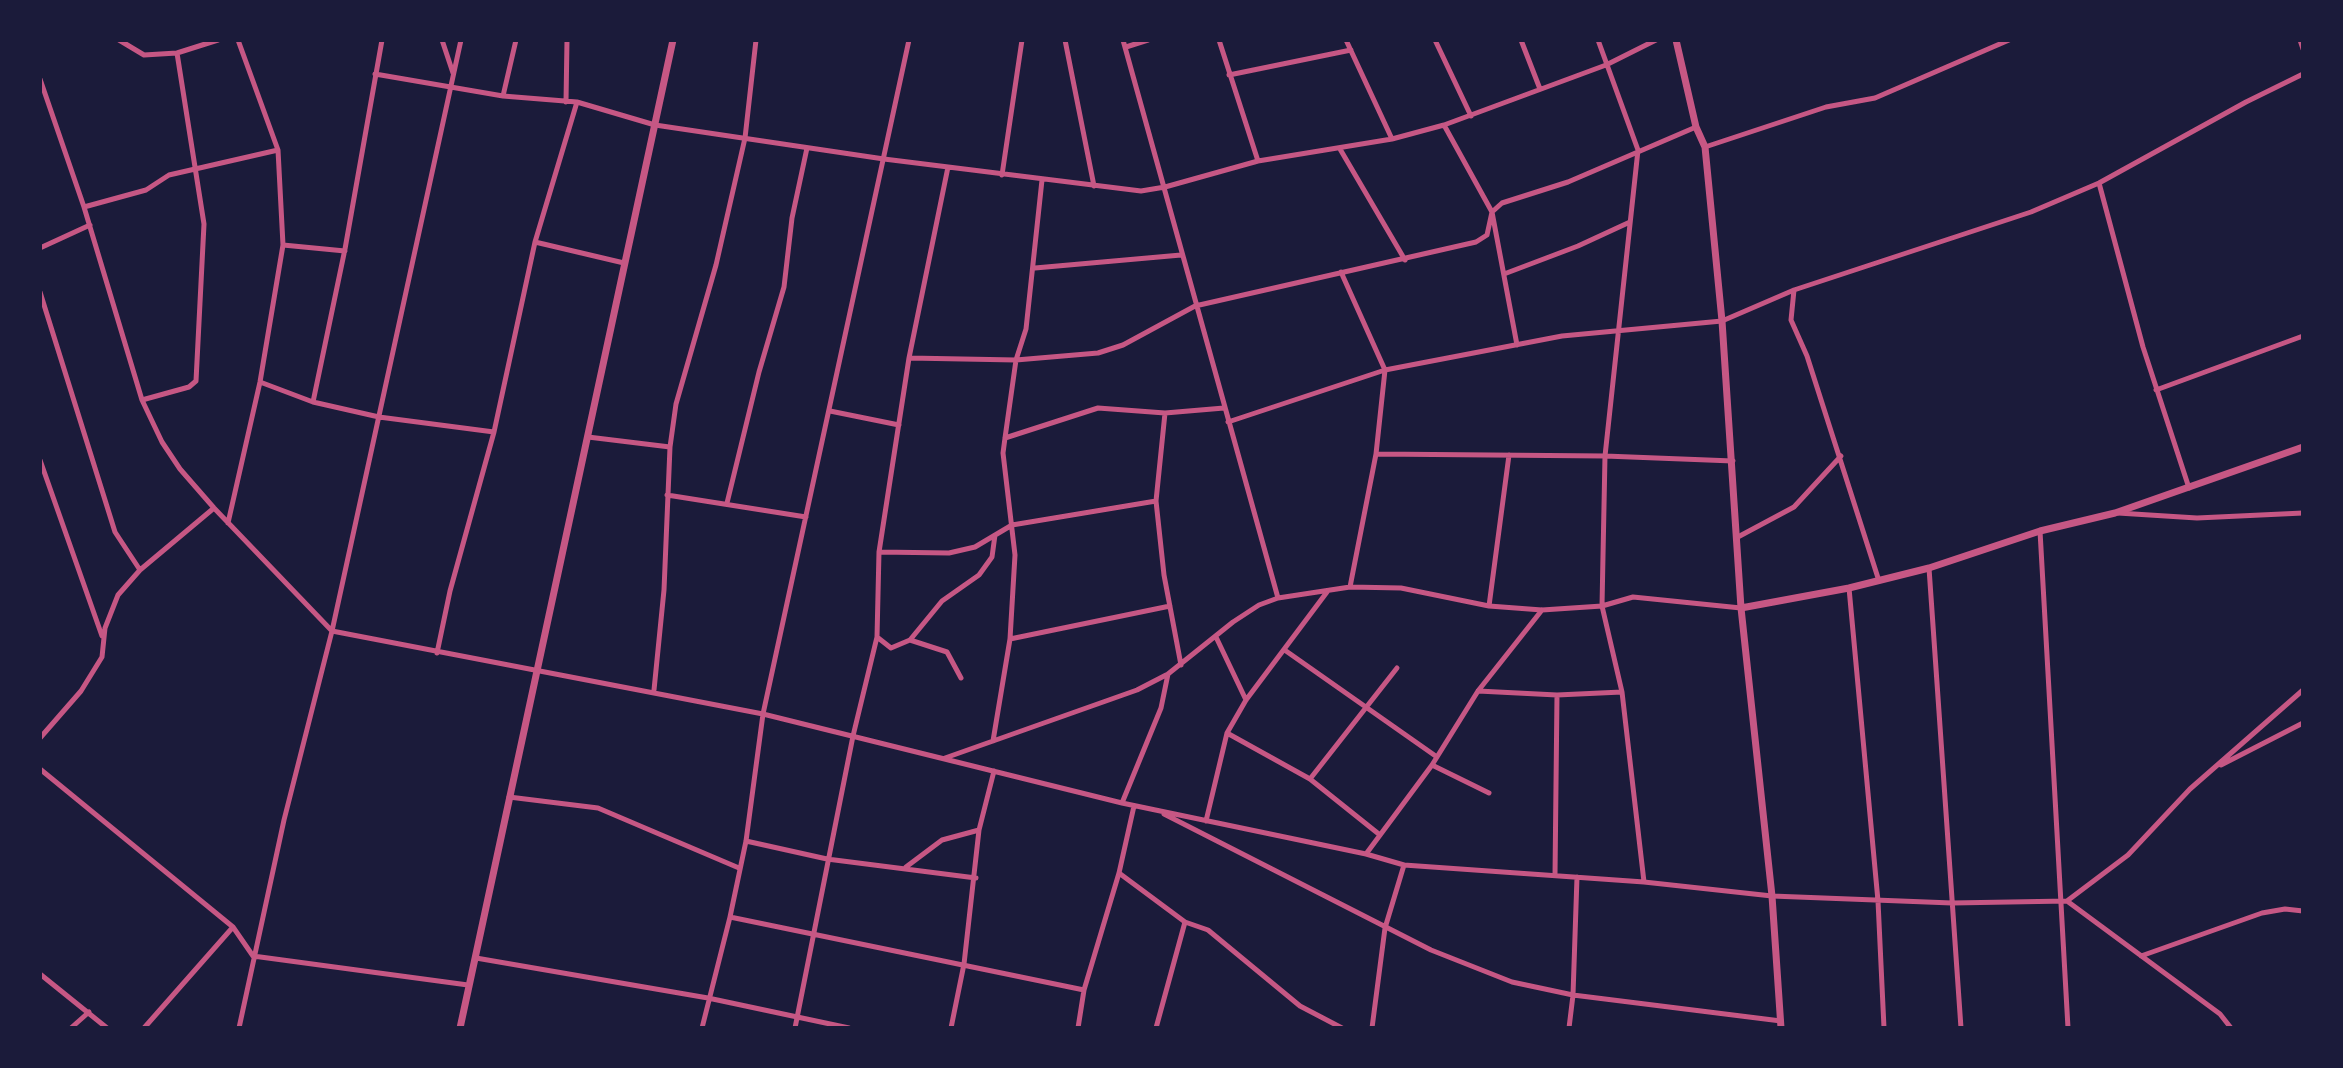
<!DOCTYPE html>
<style>
body{margin:0}
#map{position:relative;width:2343px;height:1068px;overflow:hidden;background:#1b1b3a;font-family:"Titillium Web",sans-serif}
canvas{display:block}
.frame{position:absolute;inset:0;border:42px solid #1b1b3a;pointer-events:none}
</style>
<div id="map">
<canvas width="2343" height="1068"></canvas>
<div class="frame"></div>
</div>
<script>
const c = document.querySelector('canvas').getContext('2d');
c.lineJoin = 'round';
function toPath(rows) {
  const path = new Path2D();
  for (const r of rows) {
    path.moveTo(r[0], r[1]);
    for (let i = 2; i < r.length; i += 2) path.lineTo(r[i], r[i + 1]);
  }
  return path;
}
function trace(path, color, width, dash) {
  c.strokeStyle = color;
  c.lineWidth = width;
  c.lineCap = dash ? 'butt' : 'round';
  c.setLineDash(dash || []);
  c.stroke(path);
}
trace(toPath([
 [119,40,144,55,177,53,218,40],
 [442,40,453,73],
 [1065,40,1094,186],
 [1123,40,1278,598],
 [1219,40,1258,161],
 [1346,40,1392,139],
 [1435,40,1471,116],
 [1521,40,1540,89],
 [1598,40,1638,150,1605,456,1602,606,1622,692,1644,882],
 [2300,40,2303,49],
 [1126,47,1148,40],
 [375,74,503,96,577,102,655,125,884,159,1141,191,1165,187,1258,161,1392,139,1444,125,1606,65,1656,40],
 [1229,75,1351,50],
 [40,79,84,207,142,400,162,442,180,469,214,508,332,631,763,714,1122,803,1366,854,1404,865,1644,882,1772,896,1952,903,2067,901,2220,1014,2231,1028],
 [503,96,516,40],
 [566,102,567,40],
 [1444,125,1492,212,1517,345],
 [1705,147,1826,107,1875,98,2009,40],
 [1340,149,1405,260],
 [1002,175,1022,40],
 [2099,183,2143,347,2189,488],
 [84,207,146,190,169,175,278,150],
 [535,242,624,263],
 [283,245,345,251],
 [40,248,90,225],
 [1035,268,1181,255],
 [1341,272,1385,370,1376,454,1350,587],
 [1504,274,1578,246,1630,222],
 [1794,290,1791,320,1807,356,1879,581],
 [40,292,115,532,140,570],
 [909,358,1016,360,1098,353,1123,345,1195,306,1476,242,1487,235,1492,212,1502,203,1568,182,1696,127],
 [260,382,313,402,379,417,494,432],
 [2156,390,2303,336],
 [142,400,189,387,196,381,204,224,177,53],
 [313,402,345,249,382,40],
 [830,411,899,425],
 [1165,413,1156,501,1164,575,1181,665],
 [1228,422,1385,370,1562,336,1722,321,1794,290,2031,212,2099,183,2246,102,2303,74],
 [588,437,670,447],
 [1005,438,1098,408,1165,413,1224,408],
 [1376,454,1605,456,1733,461],
 [40,460,102,636],
 [667,495,806,517],
 [727,503,759,372,784,287,792,218,807,148],
 [2118,513,2197,518,2303,513],
 [228,523,260,382,283,245,278,150,238,40],
 [2040,531,2068,1028],
 [1736,538,1794,507,1841,456],
 [879,552,949,553,975,547,1012,525,1156,501],
 [1929,568,1961,1028],
 [1849,588,1878,901,1884,1028],
 [1489,606,1509,455],
 [877,637,891,648,910,640,947,652,961,678],
 [1216,637,1246,700],
 [1010,639,1170,606],
 [910,640,942,601,979,575,992,557,995,535],
 [1286,651,1437,757],
 [437,653,450,591,494,432,535,242,577,102],
 [654,690,664,590,670,447,676,404,716,265,745,138,756,40],
 [1478,691,1557,695,1622,692],
 [1227,733,1310,779,1397,668],
 [40,738,81,691,102,657,105,628,118,595,140,570,214,508],
 [993,741,1010,639,1015,555,1003,453,1005,438,1016,360,1026,329,1042,180],
 [945,758,1137,690,1168,674,1233,622,1259,605,1278,598,1350,587,1401,588,1489,606,1542,610,1602,606,1633,597,1741,608],
 [1432,765,1489,793],
 [2221,765,2303,723],
 [40,769,233,927,253,956,468,985],
 [1310,779,1380,835],
 [509,797,598,808,739,868],
 [1122,803,1161,708,1168,674],
 [1164,814,1431,950,1512,982,1573,995,1781,1021],
 [1206,821,1227,733,1246,700,1327,592],
 [746,841,827,859,976,878],
 [1366,854,1432,765,1478,691,1542,610],
 [906,867,942,840,979,830],
 [1119,873,1185,922,1156,1028],
 [1555,875,1557,695],
 [2067,901,2128,855,2190,789,2303,690],
 [730,917,1084,990],
 [1185,922,1208,930,1300,1006,1342,1028],
 [2141,956,2262,913,2285,909,2303,911],
 [476,958,708,998,849,1028],
 [40,974,107,1028],
 [71,1028,89,1012],
 [144,1028,233,927],
 [239,1028,284,820,332,631,461,40],
 [702,1028,730,917,746,841,763,714,909,40],
 [795,1028,853,736,877,637,879,552,909,358,948,167],
 [951,1028,964,964,979,830,994,771],
 [1078,1028,1084,990,1119,873,1134,806],
 [1372,1028,1385,928,1404,865],
 [1569,1028,1573,995,1577,877]
]), '#c65784', 5);
trace(toPath([
 [1676,40,1696,127,1705,147,1722,321,1741,608,1772,896,1781,1028],
 [1741,608,1849,588,1929,568,2040,531,2115,513,2303,447],
 [460,1028,673,40]
]), '#c65784', 7);
</script>
